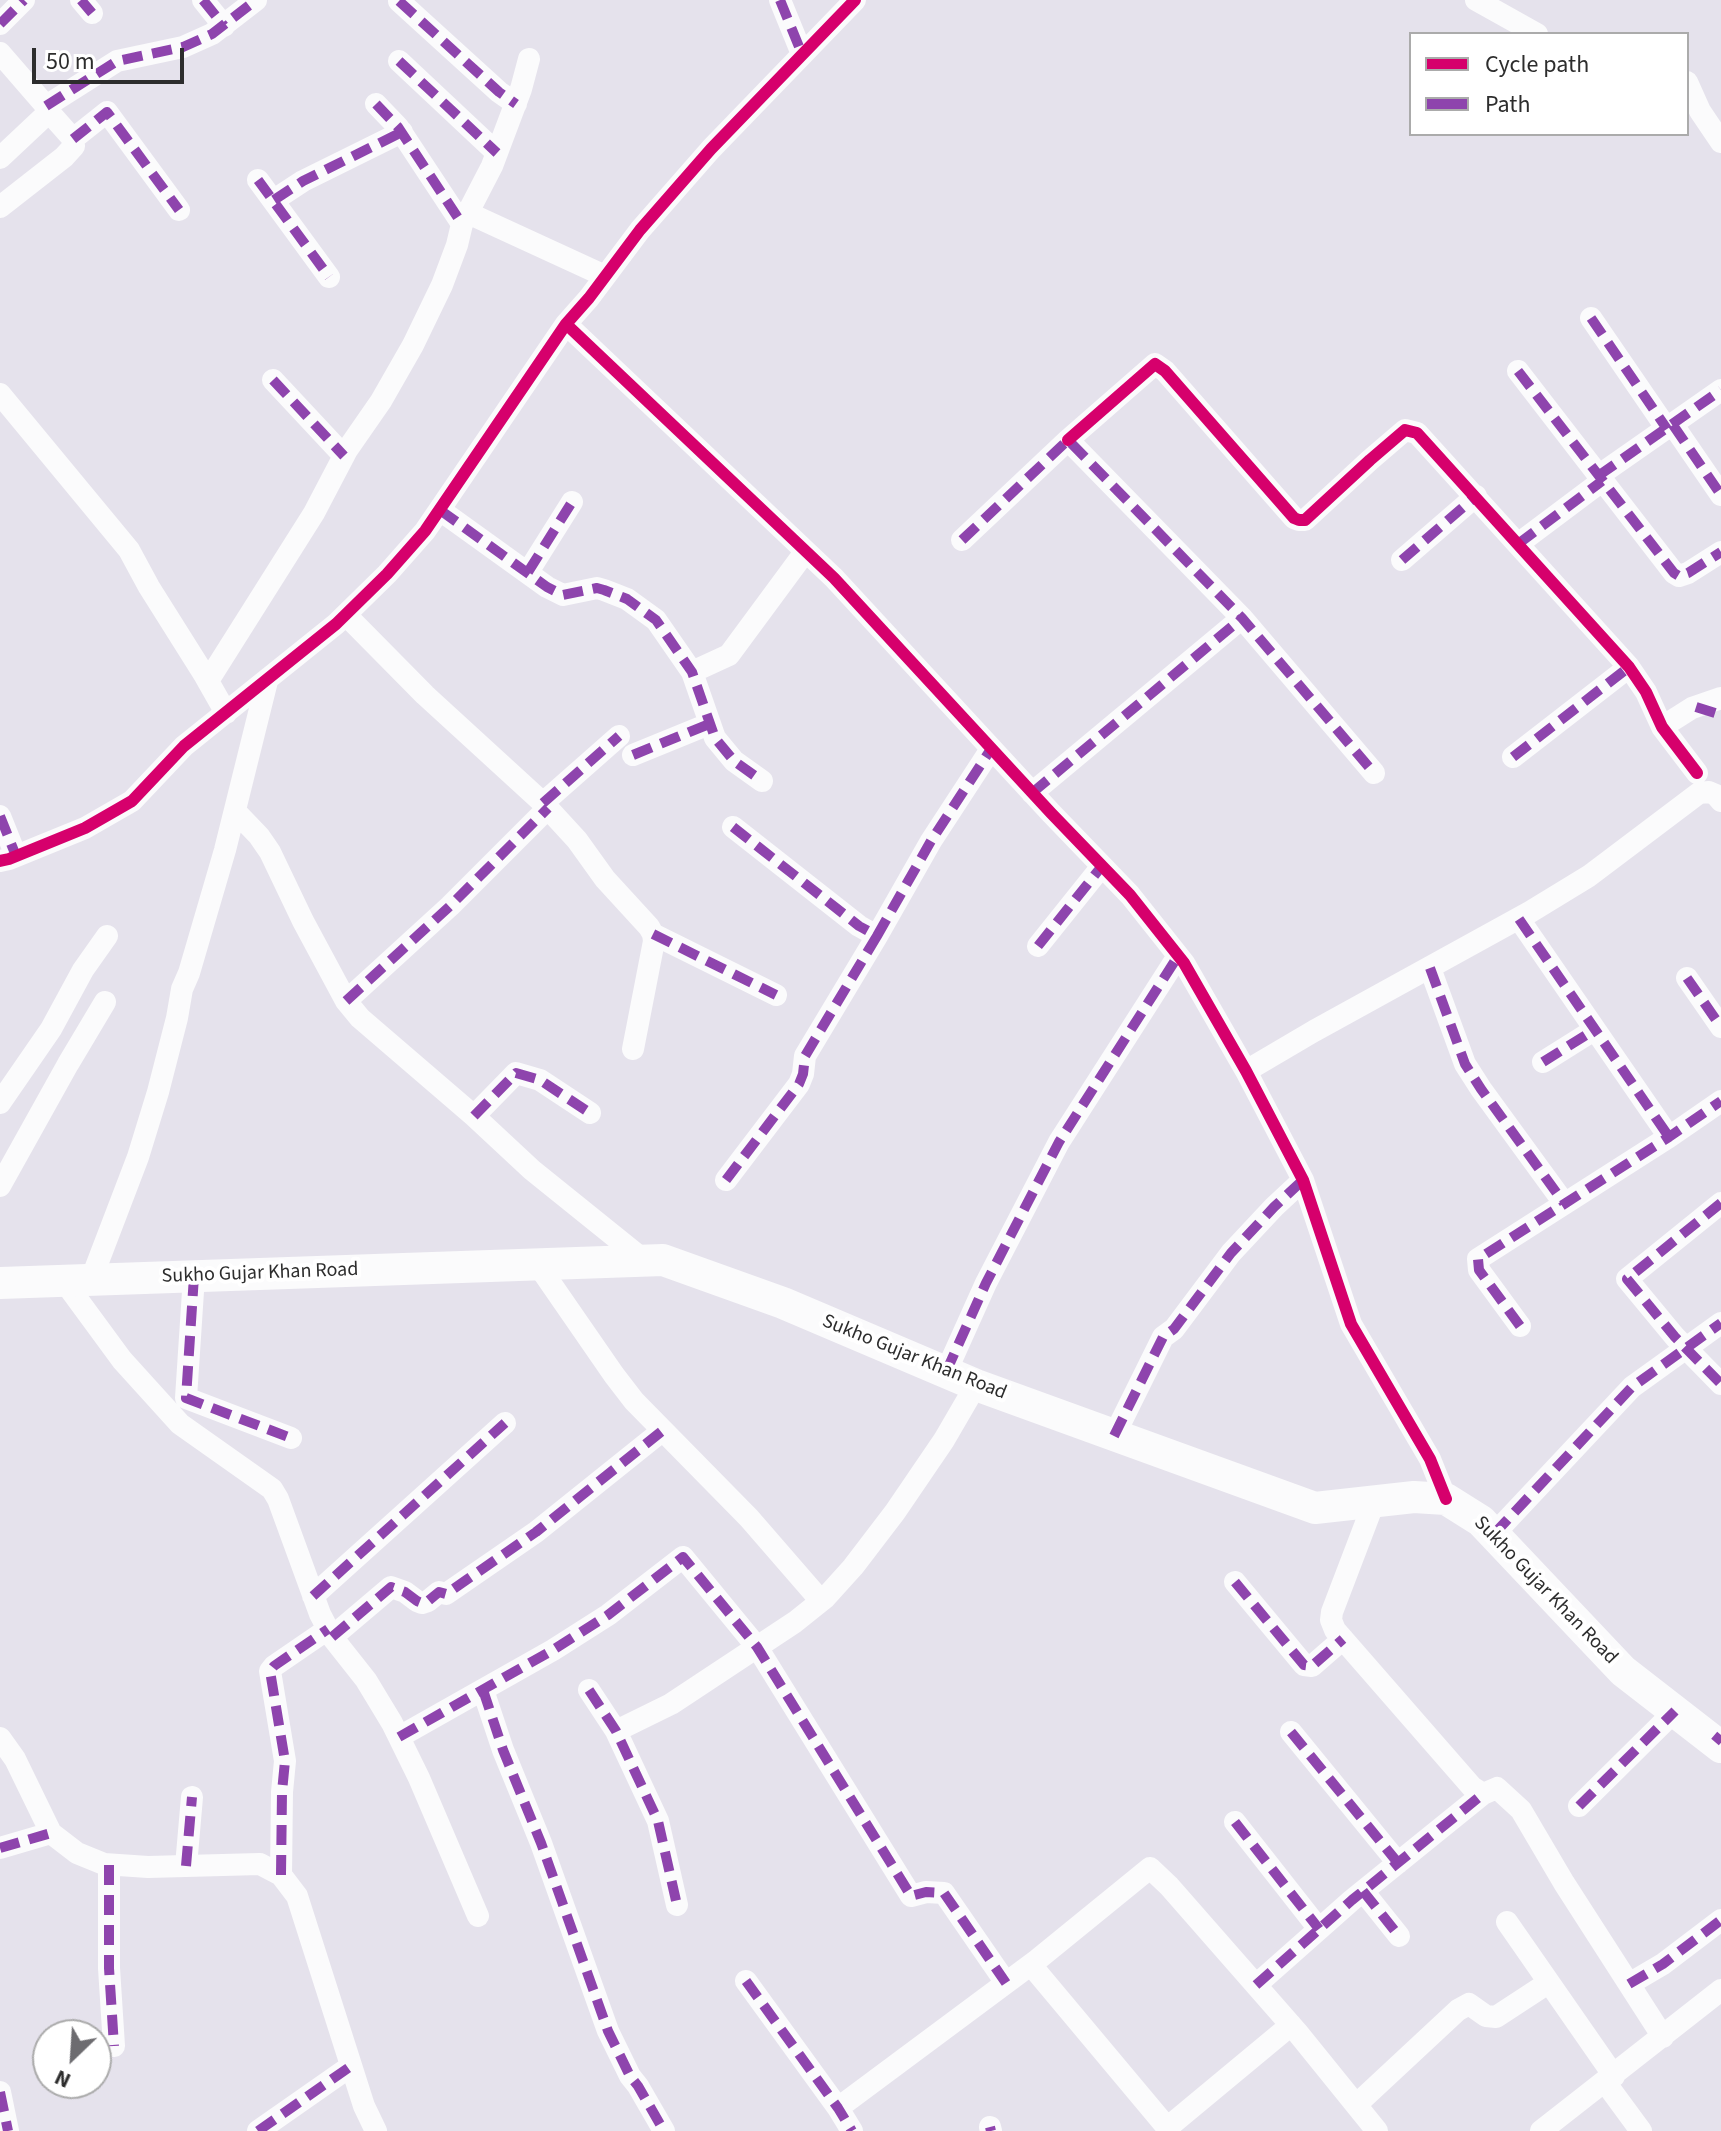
<!DOCTYPE html>
<style>
body{margin:0}
#map{position:relative;width:1721px;height:2131px;overflow:hidden;background:#e5e2ec;font-family:"Source Sans 3",sans-serif}
canvas{display:block}
.legend{position:absolute;left:1409px;top:32px;width:280px;height:104px;box-sizing:border-box;background:#fff;border:2px solid #ababab;margin:0;padding:10px 14px;list-style:none;font-size:24px;color:#2d2d2d}
.legend li{display:flex;align-items:center;gap:16px;height:40px}
.legend b{width:40px;border:2px solid #ababab}
.north{position:absolute;left:32px;top:2019px;width:80px;height:80px;box-sizing:border-box;background:#fff;border:2px solid #ababab;border-radius:50%;rotate:205deg;font-size:22px;font-weight:700;line-height:32px;text-align:center;color:#2d2d2d}
.north::after{content:'';display:block;margin:auto;width:28px;height:36px;background:#6d6c70;clip-path:polygon(50% 0,100% 100%,50% 72%,0 100%)}
.scale{position:absolute;left:32px;top:48px;width:152px;height:36px;box-sizing:border-box;border:4px solid #2d2d2d;border-top:0;padding-left:10px;font-size:24px;line-height:28px;white-space:nowrap;color:#2d2d2d;-webkit-text-stroke:6px #fff;paint-order:stroke}
</style>
<div id="map">
<canvas width="1721" height="2131"></canvas>
<ul class="legend">
<li><b style="height:10px;background:#d6006c"></b>Cycle path</li>
<li><b style="height:10px;background:#8e44ad"></b>Path</li>
</ul>
<div class="north">N</div>
<div class="scale">50 m</div>
</div>
<script>
const c = document.querySelector('canvas').getContext('2d');
c.lineJoin = 'round';
function toPath(rows) {
  const path = new Path2D();
  for (const r of rows) {
    path.moveTo(r[0], r[1]);
    for (let i = 2; i < r.length; i += 2) path.lineTo(r[i], r[i + 1]);
  }
  return path;
}
function trace(path, color, width, dash) {
  c.strokeStyle = color;
  c.lineWidth = width;
  c.lineCap = dash ? 'butt' : 'round';
  c.setLineDash(dash || []);
  c.stroke(path);
}
function write(font, color, halo, rows, align = 'center') {
  c.font = font + ' "Source Sans 3",sans-serif';
  c.lineWidth = 8;
  c.setLineDash([]);
  c.textBaseline = 'middle';
  c.strokeStyle = halo;
  c.fillStyle = color;
  for (const [text, x, y, turn = 0] of rows) {
    c.save();
    c.translate(x, y);
    c.rotate((+turn || 0) * Math.PI / 180);
    c.textAlign = isNaN(turn) ? turn : align;
    if (halo) c.strokeText(text, 0, 0);
    c.fillText(text, 0, 0);
    c.restore();
  }
}
trace(toPath([
 [81,0,92,13],
 [203,0,224,26],
 [780,0,802,54],
 [1476,0,1537,34],
 [399,1,499,92,516,104],
 [0,24,24,0],
 [0,53,46,106,49,112,73,139,74,146,64,157,0,207],
 [399,61,497,153],
 [1687,82,1700,111,1721,142],
 [376,104,398,127,462,224],
 [46,106,117,61,183,47,212,34,256,0],
 [73,139,107,112,179,210],
 [0,158,49,112],
 [258,180,329,277],
 [274,200,303,181,402,132],
 [468,213,605,276],
 [1591,318,1667,429],
 [566,324,834,578,1051,813,1130,895,1184,963,1246,1071,1303,1180,1351,1324,1430,1459,1446,1499],
 [1518,371,1674,573,1679,576,1688,573,1721,552],
 [273,380,344,456],
 [0,394,129,550,149,587,205,676,226,713],
 [1673,425,1721,495],
 [1068,440,1155,364,1165,371,1294,518,1299,520,1305,520,1370,460,1405,430,1417,433,1629,667,1646,692,1662,727,1697,773],
 [1598,476,1721,390],
 [440,510,547,587,563,595,597,588,604,590,627,599,656,620,692,672,715,738,734,761,762,781],
 [962,540,1068,440,1242,618,1374,773],
 [1518,544,1602,481],
 [1402,560,1476,496],
 [528,572,572,502],
 [346,615,425,695,543,803,577,840,605,879,649,927,653,934,654,941,633,1049],
 [692,672,729,655,805,552],
 [208,681,314,513,347,450,381,401,413,345,442,285,457,245,462,224,492,166,521,89,529,59],
 [1662,727,1692,708,1721,698],
 [633,755,709,724],
 [1513,757,1629,667],
 [1032,793,1242,618],
 [543,803,619,736],
 [235,811,259,836,270,852,303,921,346,1001,360,1018,474,1116,532,1170,645,1261],
 [0,816,16,856],
 [733,827,859,926,877,936,931,841,991,749],
 [0,861,9,859,85,828,132,801,184,746,336,624,387,574,425,531,566,324,589,298,640,230,711,149,855,0],
 [1519,919,1669,1137],
 [653,934,776,995],
 [1038,946,1102,866],
 [1430,968,1465,1064,1481,1089,1564,1203],
 [1687,978,1721,1027],
 [346,1001,450,906,548,808],
 [1543,1062,1594,1030],
 [1246,1071,1314,1031,1530,912,1589,876,1699,793,1709,792,1716,795,1721,801],
 [0,1103,51,1029,83,970,107,936],
 [474,1116,516,1073,540,1080,590,1113],
 [726,1180,799,1084,803,1074,805,1056,877,936],
 [0,1186,68,1064,105,1002],
 [1721,1203,1627,1279,1675,1337,1721,1384],
 [538,1265,614,1375,634,1401,749,1518,821,1601],
 [194,1276,186,1398,291,1438],
 [91,1280,138,1157,158,1092,177,1018,182,989,189,973,225,850,267,681],
 [64,1281,122,1360,180,1424,272,1489,278,1499,320,1614,332,1637,366,1680,392,1723,419,1778,478,1916],
 [1520,1326,1479,1270,1478,1259,1669,1137,1721,1101],
 [946,1372,986,1283,1059,1142,1178,956],
 [1114,1436,1163,1337,1174,1329,1231,1253,1274,1207,1303,1180],
 [1374,1502,1332,1612,1331,1620,1335,1630,1472,1787,1483,1794,1497,1788,1521,1810,1564,1883,1663,2037],
 [1494,1534,1632,1387,1721,1323],
 [1235,1582,1304,1665,1312,1666,1343,1639],
 [313,1596,505,1423],
 [332,1637,391,1587,405,1592,417,1601,422,1603,428,1601,439,1592,446,1594,536,1532,662,1431],
 [483,1690,503,1750,541,1843,608,2031,630,2076,638,2086,664,2131],
 [589,1690,616,1731,658,1821,677,1905],
 [616,1731,671,1704,795,1622,825,1598,853,1567,895,1512,944,1440,976,1385],
 [1291,1732,1398,1863],
 [399,1737,553,1650,608,1615,683,1557,757,1647,911,1896,926,1892,944,1893,1006,1983],
 [0,1738,15,1759,51,1833,77,1853,104,1864,148,1867,260,1864,281,1875,297,1896,364,2106,376,2131],
 [1579,1806,1675,1711],
 [1235,1822,1319,1929],
 [0,1848,51,1833],
 [109,1865,109,1968,114,2046],
 [186,1866,192,1797],
 [281,1875,282,1792,285,1761,270,1671,274,1666,328,1629],
 [1363,1891,1399,1936],
 [1507,1922,1614,2076],
 [1031,1965,1170,2131],
 [746,1981,838,2108,852,2131],
 [1629,1984,1663,1964,1721,1920],
 [1256,1985,1352,1900,1483,1794],
 [1605,2082,1641,2131],
 [0,2092,8,2131],
 [1356,2105,1458,2010,1469,2004,1486,2016,1496,2017,1548,1983],
 [838,2108,1037,1960,1150,1868,1169,1886,1297,2032,1377,2131],
 [990,2127,991,2131],
 [1167,2128,1291,2025],
 [258,2131,351,2066],
 [1541,2131,1721,1990]
]), '#fbfbfc', 22);
trace(toPath([
 [0,1283,663,1260,783,1303,976,1385,1315,1508,1414,1497,1446,1499,1481,1521,1623,1671,1721,1747]
]), '#fbfbfc', 32);
trace(toPath([
 [81,0,92,13],
 [203,0,224,26],
 [780,0,802,54],
 [399,1,499,92,516,104],
 [0,24,24,0],
 [399,61,497,153],
 [376,104,398,127,462,224],
 [46,106,117,61,183,47,212,34,256,0],
 [73,139,107,112,179,210],
 [258,180,329,277],
 [274,200,303,181,402,132],
 [1591,318,1667,429],
 [1518,371,1674,573,1679,576,1688,573,1721,552],
 [273,380,344,456],
 [1673,425,1721,495],
 [1598,476,1721,390],
 [440,510,547,587,563,595,597,588,604,590,627,599,656,620,692,672,715,738,734,761,762,781],
 [962,540,1068,440,1242,618,1374,773],
 [1518,544,1602,481],
 [1402,560,1476,496],
 [528,572,572,502],
 [1696,707,1721,715],
 [633,755,709,724],
 [1513,757,1629,667],
 [1032,793,1242,618],
 [543,803,619,736],
 [0,816,16,856],
 [733,827,859,926,877,936,931,841,991,749],
 [1519,919,1669,1137],
 [653,934,776,995],
 [1038,946,1102,866],
 [1430,968,1465,1064,1481,1089,1564,1203],
 [1687,978,1721,1027],
 [346,1001,450,906,548,808],
 [1543,1062,1594,1030],
 [474,1116,516,1073,540,1080,590,1113],
 [726,1180,799,1084,803,1074,805,1056,877,936],
 [1721,1203,1627,1279,1675,1337,1721,1384],
 [194,1276,186,1398,291,1438],
 [1520,1326,1479,1270,1478,1259,1669,1137,1721,1101],
 [946,1372,986,1283,1059,1142,1178,956],
 [1114,1436,1163,1337,1174,1329,1231,1253,1274,1207,1303,1180],
 [1494,1534,1632,1387,1721,1323],
 [1235,1582,1304,1665,1312,1666,1343,1639],
 [313,1596,505,1423],
 [332,1637,391,1587,405,1592,417,1601,422,1603,428,1601,439,1592,446,1594,536,1532,662,1431],
 [483,1690,503,1750,541,1843,608,2031,630,2076,638,2086,664,2131],
 [589,1690,616,1731,658,1821,677,1905],
 [1291,1732,1398,1863],
 [399,1737,553,1650,608,1615,683,1557,757,1647,911,1896,926,1892,944,1893,1006,1983],
 [1715,1742,1721,1735],
 [1579,1806,1675,1711],
 [1235,1822,1319,1929],
 [0,1848,51,1833],
 [109,1865,109,1968,114,2046],
 [186,1866,192,1797],
 [281,1875,282,1792,285,1761,270,1671,274,1666,328,1629],
 [1363,1891,1399,1936],
 [746,1981,838,2108,852,2131],
 [1629,1984,1663,1964,1721,1920],
 [1256,1985,1352,1900,1483,1794],
 [0,2092,8,2131],
 [990,2127,991,2131],
 [258,2131,351,2066]
]), '#8e44ad', 10, [20, 10]);
trace(toPath([
 [566,324,834,578,1051,813,1130,895,1184,963,1246,1071,1303,1180,1351,1324,1430,1459,1446,1499],
 [1068,440,1155,364,1165,371,1294,518,1299,520,1305,520,1370,460,1405,430,1417,433,1629,667,1646,692,1662,727,1697,773],
 [0,861,9,859,85,828,132,801,184,746,336,624,387,574,425,531,566,324,589,298,640,230,711,149,855,0]
]), '#d6006c', 12);
write('20px', '#2d2d2d', '#fff', [
 ["Sukho Gujar Khan Road",260,1274,-2],
 ["Sukho Gujar Khan Road",914,1358,22],
 ["Sukho Gujar Khan Road",1545,1591,46]
]);
</script>
